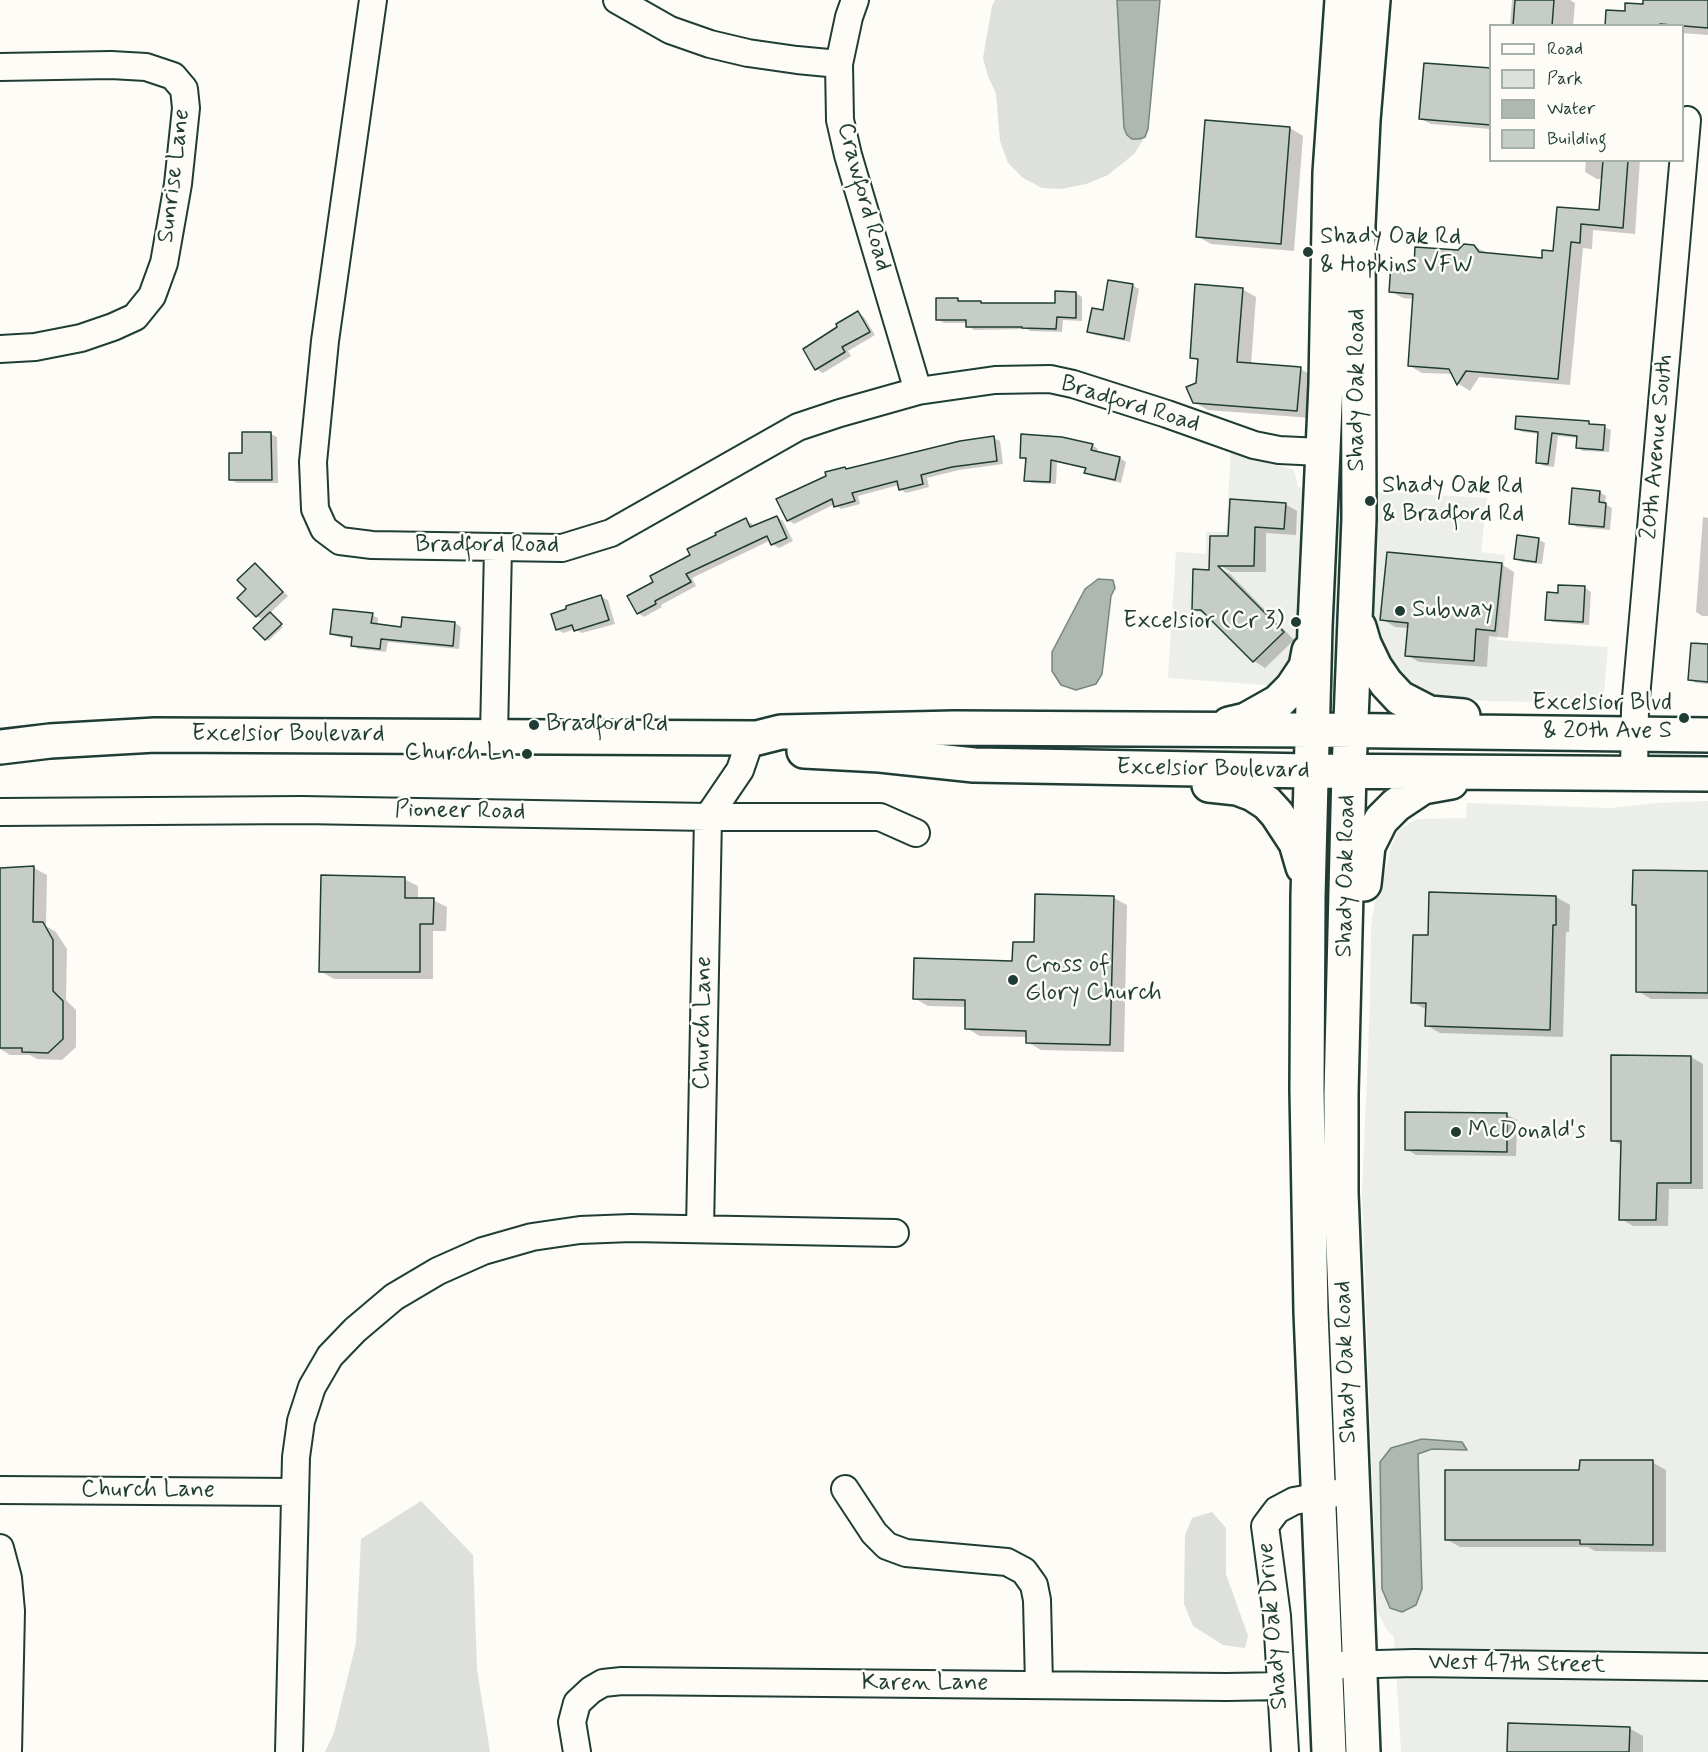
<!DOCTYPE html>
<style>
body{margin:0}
#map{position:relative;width:1708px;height:1752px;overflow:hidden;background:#fdfcf7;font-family:Mynerve,sans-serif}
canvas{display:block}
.legend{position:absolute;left:1489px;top:24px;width:195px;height:138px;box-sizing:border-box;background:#fdfcf7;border:2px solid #a4b0a9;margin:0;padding:8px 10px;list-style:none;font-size:18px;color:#1f3d34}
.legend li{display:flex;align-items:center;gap:12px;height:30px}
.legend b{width:30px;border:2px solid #a4b0a9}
</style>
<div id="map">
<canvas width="1708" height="1752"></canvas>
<ul class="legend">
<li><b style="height:8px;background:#fdfcf7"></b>Road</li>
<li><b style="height:16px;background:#dde0db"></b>Park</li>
<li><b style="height:16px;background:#aeb8b1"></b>Water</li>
<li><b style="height:16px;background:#c6cdc7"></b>Building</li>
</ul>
</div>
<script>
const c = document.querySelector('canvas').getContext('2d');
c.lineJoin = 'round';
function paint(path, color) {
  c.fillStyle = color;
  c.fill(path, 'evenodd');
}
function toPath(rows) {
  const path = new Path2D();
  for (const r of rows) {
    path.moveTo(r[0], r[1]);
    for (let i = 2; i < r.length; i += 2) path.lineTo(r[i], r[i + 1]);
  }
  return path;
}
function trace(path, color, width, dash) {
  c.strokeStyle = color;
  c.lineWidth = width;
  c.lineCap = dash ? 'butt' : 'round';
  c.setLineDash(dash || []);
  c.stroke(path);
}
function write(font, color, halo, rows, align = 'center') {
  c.font = font + ' Mynerve,sans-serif';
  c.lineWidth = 5;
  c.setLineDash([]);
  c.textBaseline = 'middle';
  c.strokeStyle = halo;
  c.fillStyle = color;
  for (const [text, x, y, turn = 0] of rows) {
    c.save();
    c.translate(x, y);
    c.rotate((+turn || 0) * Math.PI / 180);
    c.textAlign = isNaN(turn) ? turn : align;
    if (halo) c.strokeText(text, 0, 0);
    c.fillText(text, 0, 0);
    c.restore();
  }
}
paint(toPath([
 [1231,452,1294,470,1298,487,1487,498,1481,552,1505,555,1497,640,1608,647,1603,703,1486,701,1168,678,1176,552,1206,554,1206,532,1226,532],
 [1708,801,1708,1752,1401,1752,1394,1637,1387,1630,1377,1611,1362,1195,1370,1003,1371,926,1377,889,1385,872,1391,847,1399,830,1417,819,1466,818,1467,803,1610,808,1658,803]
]), '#eceee9');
paint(toPath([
 [995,0,1117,0,1124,128,1139,139,1145,137,1134,154,1108,175,1086,184,1061,189,1042,188,1023,178,1008,163,1000,141,996,94,988,76,983,58,992,6],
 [421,1501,473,1555,477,1669,490,1752,325,1752,334,1733,356,1643,361,1539],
 [1212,1512,1226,1528,1226,1574,1248,1636,1245,1648,1223,1645,1193,1626,1184,1604,1185,1535,1192,1518]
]), '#dde0db');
const water = toPath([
 [1117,0,1160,0,1148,129,1145,137,1139,139,1132,139,1127,135,1124,128,1117,0],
 [1098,579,1113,580,1115,588,1111,596,1102,674,1096,684,1076,690,1061,685,1052,671,1052,652,1085,589,1098,579],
 [1422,1439,1462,1442,1467,1450,1432,1449,1418,1454,1422,1589,1416,1605,1402,1612,1390,1608,1382,1589,1380,1462,1391,1448,1422,1439]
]);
paint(water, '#aeb8b1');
trace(water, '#75877f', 1.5);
paint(toPath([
 [1512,0,1570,0,1575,3,1573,26,1510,26],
 [1645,0,1708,0,1708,35,1682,33,1682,26,1606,26,1626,13,1645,6],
 [1490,70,1490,129,1431,124,1421,119],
 [1290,128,1303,136,1294,251,1211,244,1197,236],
 [1586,160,1640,160,1635,234,1593,230,1592,249,1583,248,1570,385,1479,377,1470,391,1459,384,1454,374,1422,373,1410,366,1414,299,1403,298,1390,291,1416,268,1474,246,1487,253,1543,260,1555,252,1558,208,1600,212,1603,179,1597,179,1585,172],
 [1132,285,1139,289,1130,342,1095,335,1089,332,1104,311],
 [1242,289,1256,297,1251,365,1300,369,1314,376,1311,418,1208,410,1194,402,1199,361,1191,357],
 [1076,293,1082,297,1082,321,1063,320,1062,332,1030,331,1027,329,974,330,968,326,968,323,944,323,938,319,957,299,963,303,983,305,1057,305],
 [858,313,864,317,875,335,848,351,851,356,823,373,816,369],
 [1589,423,1594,426,1604,427,1611,430,1609,452,1583,451,1577,447,1578,438,1558,436,1554,467,1544,466,1538,462,1539,434,1523,432,1516,428],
 [271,434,277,437,278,483,237,483,231,480,243,454],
 [994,438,1000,441,1003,464,959,470,927,478,929,487,906,493,900,489,899,485,858,496,860,504,841,509,835,504,794,524,788,520,845,468,848,470],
 [1092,445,1098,449,1097,453,1120,458,1126,462,1121,483,1092,476,1086,472,1087,469,1057,462,1056,484,1032,483,1026,480,1027,461,1021,457],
 [1600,492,1606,496,1605,504,1612,508,1610,530,1577,527,1571,523],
 [1285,504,1297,511,1296,535,1266,533,1266,572,1231,572,1220,565,1220,569,1230,574,1294,640,1265,668,1254,661,1209,616,1194,609,1210,571,1230,537],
 [777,517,783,521,793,541,779,548,772,544,771,540,692,578,696,586,661,605,662,607,644,617,638,613,655,583,692,555,746,520,752,524,754,527],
 [1703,517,1708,518,1708,616,1702,616,1696,612],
 [1539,540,1545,543,1542,564,1522,562,1515,558],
 [1501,564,1514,572,1508,638,1489,636,1487,667,1419,662,1407,655,1409,628,1395,627,1382,619],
 [256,565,262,569,288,596,269,614,283,627,268,641,266,639,264,620,256,616],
 [1585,588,1591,592,1589,625,1553,622,1546,619,1559,595],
 [601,597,608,600,615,624,582,633,575,629,563,633,557,629],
 [372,615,378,618,378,626,402,629,403,618,455,623,461,627,459,649,388,642,386,652,359,649,352,645,353,639,338,637,332,633],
 [1708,646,1708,684,1696,683,1689,679],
 [34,868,47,875,46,926,56,932,67,949,66,1000,76,1010,76,1047,62,1060,37,1059,30,1055,10,1055,0,1049,0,869],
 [1708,872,1708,999,1651,999,1638,991],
 [404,879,418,886,418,899,433,900,447,907,446,931,433,931,433,979,334,979,320,971],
 [1556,897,1570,905,1569,932,1566,932,1563,1037,1440,1033,1426,1025,1427,1010,1412,1002,1429,937],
 [1114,898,1127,905,1124,1052,1041,1050,1027,1042,1027,1037,980,1036,966,1028,967,1007,928,1006,914,998,1014,962,1035,944],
 [1691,1057,1703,1064,1703,1189,1669,1189,1668,1226,1633,1226,1621,1219,1622,1146,1612,1140],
 [1507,1115,1517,1120,1516,1156,1416,1155,1406,1149],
 [1652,1462,1666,1470,1666,1552,1595,1551,1588,1547,1460,1547,1446,1539,1581,1471],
 [1629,1728,1643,1736,1643,1752,1508,1752]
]), '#0003');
const building = toPath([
 [1515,0,1554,0,1552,26,1513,26,1515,0],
 [1643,0,1708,0,1708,28,1660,24,1660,26,1605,26,1606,10,1625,11,1625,3,1643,4,1643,0],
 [1424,63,1491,68,1491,125,1419,119,1424,63],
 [1205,120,1290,127,1281,244,1196,237,1205,120],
 [1603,160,1628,160,1623,228,1581,224,1580,243,1571,242,1558,379,1466,371,1457,385,1449,369,1408,366,1413,294,1389,292,1391,264,1414,266,1415,247,1458,250,1464,244,1474,245,1479,252,1542,258,1542,250,1553,251,1557,207,1599,210,1603,160],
 [1108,280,1133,284,1124,339,1087,332,1092,308,1103,310,1108,280],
 [1195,284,1243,288,1237,362,1301,367,1297,411,1193,403,1186,387,1196,383,1198,359,1190,358,1195,284],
 [1055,291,1076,292,1076,318,1057,317,1056,329,1022,328,1022,327,966,327,966,320,936,320,936,298,958,298,958,301,981,301,981,303,1055,303,1055,291],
 [858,311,870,332,842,347,845,352,815,370,803,349,837,327,836,324,858,311],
 [1516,416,1589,421,1589,424,1605,425,1603,450,1576,448,1577,436,1552,433,1548,464,1536,463,1538,432,1515,429,1516,416],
 [242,432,271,432,272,480,229,480,229,453,242,453,242,432],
 [1021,434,1062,437,1093,444,1091,450,1120,457,1115,480,1084,473,1086,468,1051,460,1050,482,1024,481,1026,458,1020,458,1021,434],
 [994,436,997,461,952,467,921,475,923,484,899,490,897,481,852,493,855,501,834,507,832,499,787,521,776,499,826,476,825,472,845,467,846,469,960,441,994,436],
 [1572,488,1600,491,1599,502,1606,503,1604,527,1569,524,1572,488],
 [1230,499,1286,503,1284,529,1255,527,1254,566,1218,566,1284,632,1253,662,1201,610,1192,610,1193,569,1209,570,1210,536,1228,536,1230,499],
 [777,516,787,538,771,545,767,536,686,574,691,582,655,601,656,604,637,614,627,596,653,582,650,576,690,555,687,549,716,535,715,533,746,518,750,527,777,516],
 [1517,535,1539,538,1536,562,1514,559,1517,535],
 [1387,552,1502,563,1495,631,1476,629,1474,661,1405,656,1408,623,1380,620,1387,552],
 [255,563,283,592,256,617,237,598,246,589,237,580,255,563],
 [1558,585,1585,586,1583,622,1545,620,1547,592,1558,593,1558,585],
 [601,595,609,620,574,631,572,625,556,630,551,614,566,609,566,606,601,595],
 [333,609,373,613,371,623,401,627,402,617,455,622,453,646,381,639,380,649,351,646,352,637,330,634,333,609],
 [270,612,282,624,265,640,253,628,270,612],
 [1691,643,1708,644,1708,682,1688,680,1691,643],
 [34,866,33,922,43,922,53,940,53,991,63,1001,63,1039,48,1053,22,1052,22,1048,0,1048,0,868,34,866],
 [1633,870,1708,871,1708,993,1636,992,1636,905,1632,905,1633,870],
 [321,875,405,877,405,898,434,898,433,924,420,924,420,972,319,972,321,875],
 [1429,892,1556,896,1556,925,1553,925,1550,1030,1425,1026,1426,1003,1411,1003,1413,935,1428,935,1429,892],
 [1035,894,1114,896,1110,1045,1026,1043,1026,1031,965,1029,965,1000,913,999,914,958,1012,961,1013,942,1034,942,1035,894],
 [1611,1055,1691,1056,1691,1183,1657,1183,1656,1220,1619,1220,1621,1141,1611,1141,1611,1055],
 [1405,1112,1507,1113,1507,1152,1405,1150,1405,1112],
 [1580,1460,1653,1460,1653,1545,1580,1544,1580,1540,1445,1540,1445,1470,1579,1470,1580,1460],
 [1508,1723,1630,1727,1629,1752,1507,1752,1508,1723]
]);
paint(building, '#c6cdc7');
trace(building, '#1f3d34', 1.5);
const minor = toPath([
 [373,0,325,341,313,462,315,509,324,529,340,541,372,545,562,548,611,533,798,427,840,413,918,391,995,380,1050,379,1073,384,1167,414,1254,445,1279,450,1321,452],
 [617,0,670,30,710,44,748,53,797,60,839,64],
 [855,0,849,17,839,64,840,120,848,155,918,391],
 [0,67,111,65,146,67,173,76,184,89,186,108,178,184,164,263,152,296,135,317,113,327,81,338,35,347,0,349],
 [494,735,498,548],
 [1634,774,1635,709,1687,120],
 [0,812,302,810,708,817,880,817,916,833],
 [700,1229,708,817,740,770,751,738],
 [845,1489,874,1533,887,1546,906,1553,1007,1562,1024,1571,1034,1585,1037,1600,1039,1684],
 [0,1490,295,1492],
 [0,1548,8,1578,11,1611,8,1752],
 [1341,1665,1414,1663,1708,1667],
 [289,1752,296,1457,301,1421,312,1387,330,1356,355,1330,394,1297,438,1271,483,1251,532,1237,580,1230,631,1228,895,1233],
 [577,1752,572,1722,577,1703,591,1690,603,1683,622,1681,1227,1687,1281,1686],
 [1285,1752,1277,1616,1265,1526,1277,1510,1294,1501,1337,1493]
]);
const major = toPath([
 [1359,627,1364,644,1375,667,1386,683,1400,698,1429,713,1463,716],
 [1229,724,1246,720,1278,702,1292,688,1306,667,1309,651],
 [0,747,50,741,155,735,757,738,781,732,954,728,1313,730,1708,735],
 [804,751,880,755,974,765,1311,771,1708,774],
 [1209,785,1237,788,1253,794,1267,803,1277,814,1296,843,1303,867],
 [1364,884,1368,846,1381,820,1396,805,1423,787,1451,782],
 [1329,1752,1311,1312,1307,1090,1308,897,1315,626,1326,384,1330,173,1342,0],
 [1363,1752,1341,1193,1341,1093,1349,771,1359,519,1358,225,1363,120,1373,0]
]);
trace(minor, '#1f3d34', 30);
trace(major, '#1f3d34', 38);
trace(minor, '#fdfcf7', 26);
trace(major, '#fdfcf7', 33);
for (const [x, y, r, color] of [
 [1308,252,6,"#1f3d34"],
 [1370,501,6,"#1f3d34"],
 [1400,611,6,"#1f3d34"],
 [1296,622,6,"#1f3d34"],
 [1684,718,6,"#1f3d34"],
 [534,725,6,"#1f3d34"],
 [527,754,6,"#1f3d34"],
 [1013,980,6,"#1f3d34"],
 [1456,1132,6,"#1f3d34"]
]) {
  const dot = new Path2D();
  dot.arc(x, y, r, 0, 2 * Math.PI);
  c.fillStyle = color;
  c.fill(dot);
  trace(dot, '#fdfcf7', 2);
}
write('24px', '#1f3d34', '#fdfcf7', [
 ["Sunrise Lane",175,176,-83],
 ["Crawford Road",863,197,75],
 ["Shady Oak Road",1358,390,-90],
 ["Bradford Road",1130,405,17],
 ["20th Avenue South",1658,447,-85],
 ["Bradford Road",487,546],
 ["Excelsior Boulevard",288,735],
 ["Excelsior Boulevard",1213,770,1],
 ["Pioneer Road",460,812,1],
 ["Shady Oak Road",1347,876,-89],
 ["Church Lane",704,1023,-89],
 ["Shady Oak Road",1347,1362,-92],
 ["Church Lane",148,1491],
 ["Shady Oak Drive",1274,1626,-95],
 ["West 47th Street",1517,1665,1],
 ["Karen Lane",925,1684]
]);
write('24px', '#1f3d34', '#fdfcf7', [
 ["Shady Oak Rd",1320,238],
 ["& Hopkins VFW",1320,266],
 ["Shady Oak Rd",1382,487],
 ["& Bradford Rd",1382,515],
 ["Subway",1412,611],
 ["Excelsior (Cr 3)",1284,622,"right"],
 ["Excelsior Blvd",1672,704,"right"],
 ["& 20th Ave S",1672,732,"right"],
 ["Bradford Rd",546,725],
 ["Church Ln",515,754,"right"],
 ["Cross of",1025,966],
 ["Glory Church",1025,994],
 ["McDonald's",1468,1132]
], 'left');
</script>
